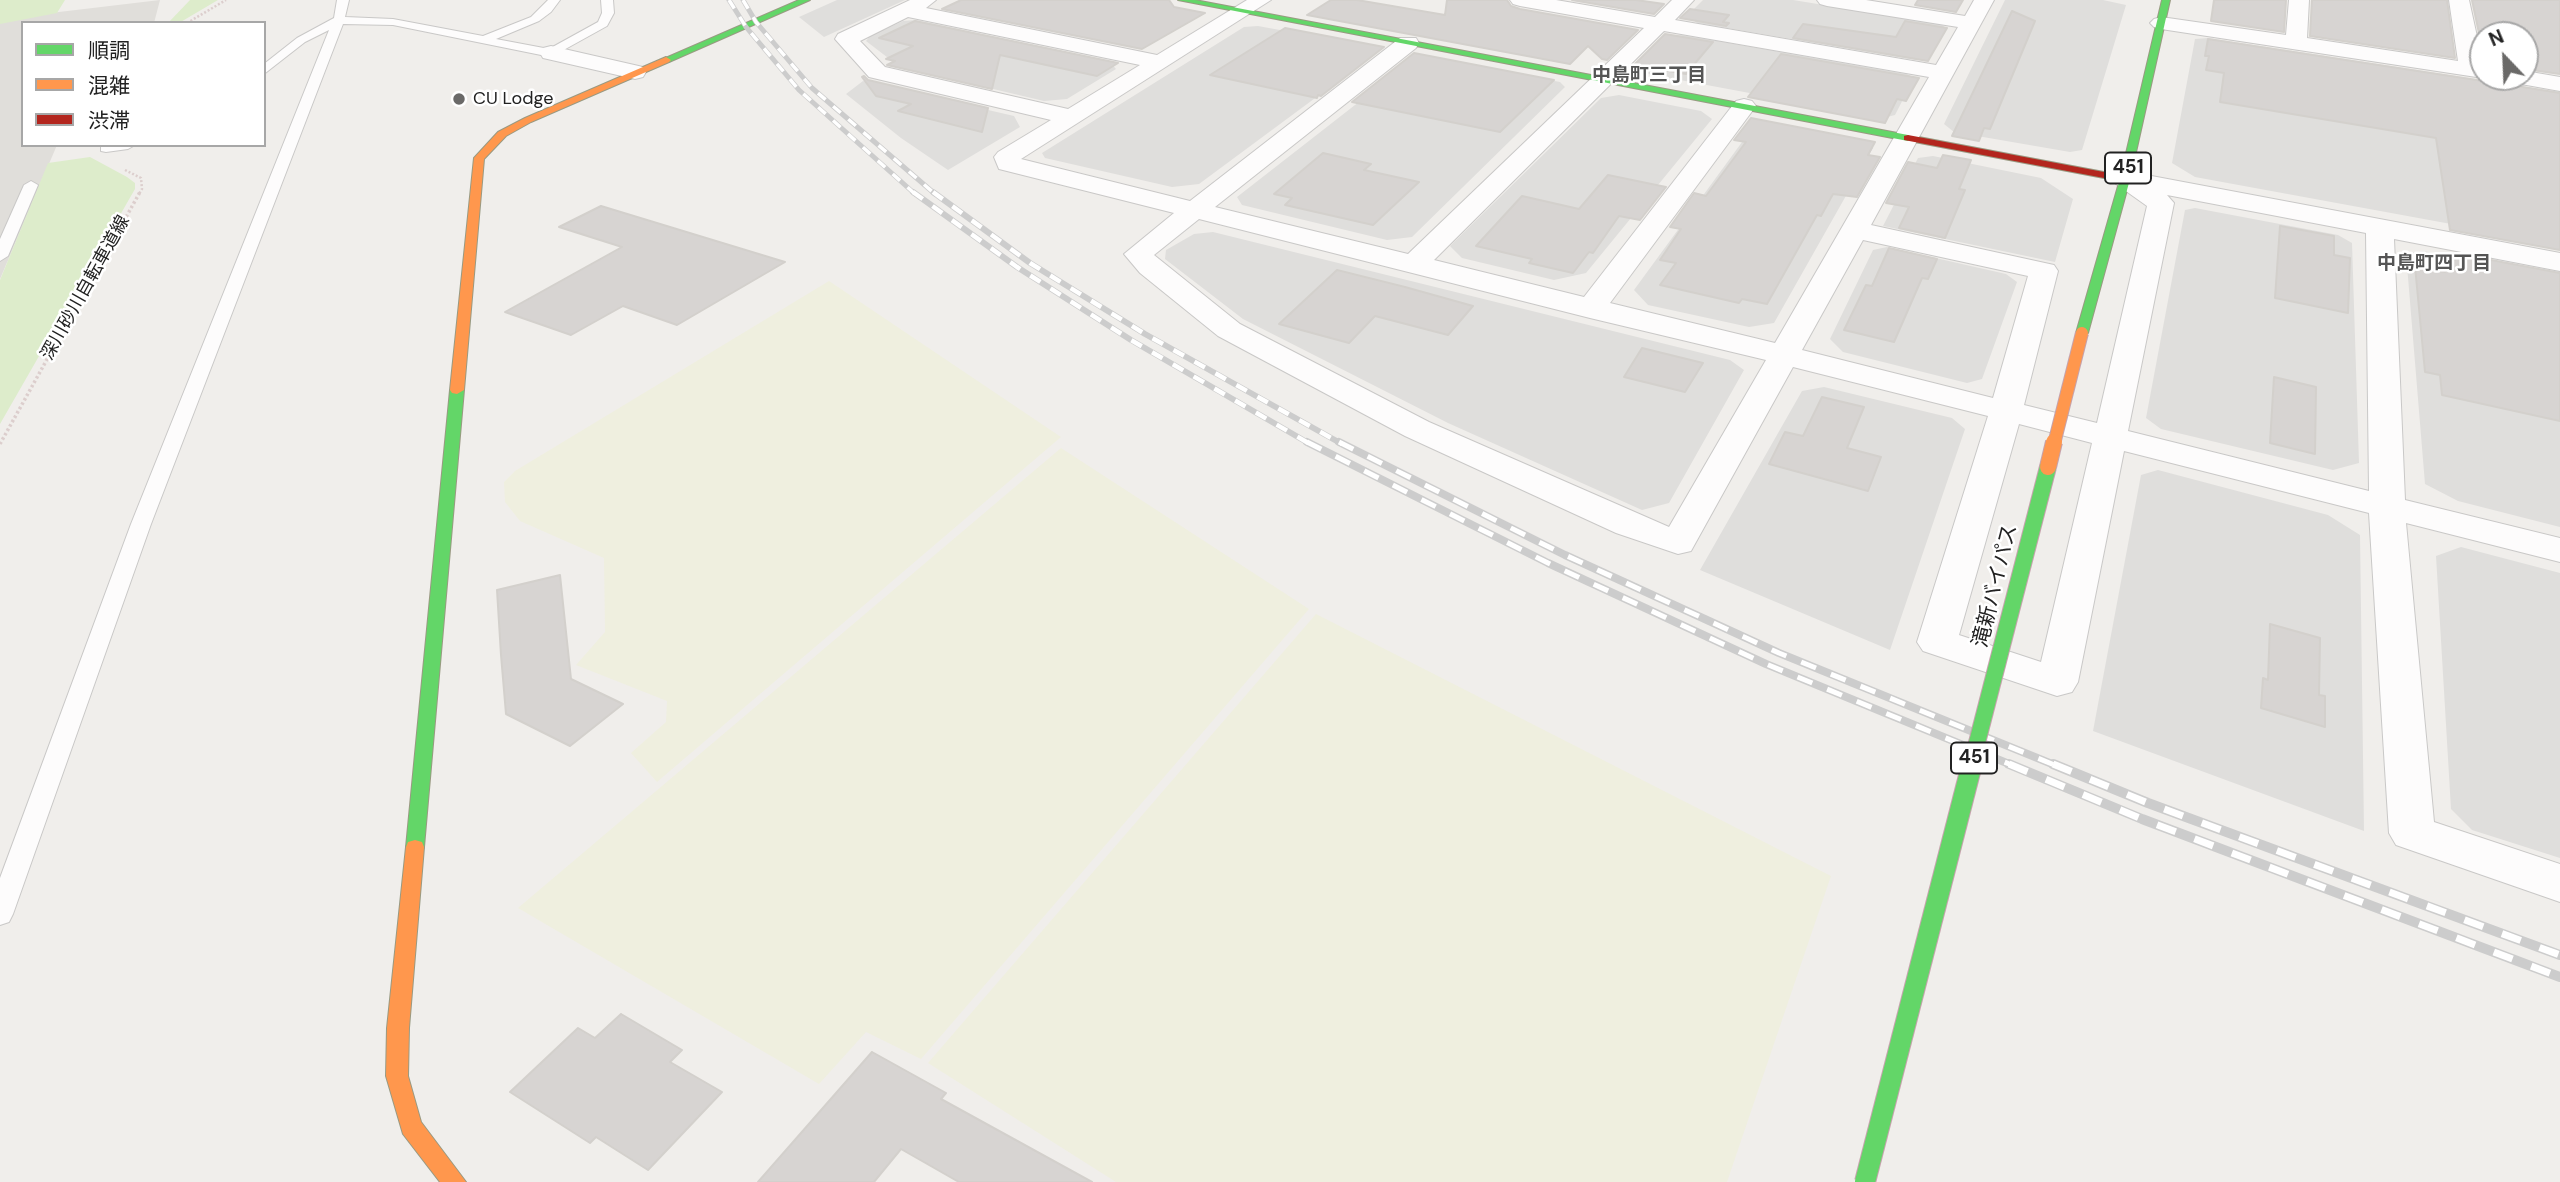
<!DOCTYPE html>
<meta charset="utf-8">
<style>
body{margin:0}
#map{position:relative;width:2560px;height:1182px;overflow:hidden;background:#f0eeeb;font-family:"DM Sans","Noto Sans JP",sans-serif}
canvas{display:block}
.legend{position:absolute;left:21px;top:21px;width:245px;height:126px;box-sizing:border-box;background:#fff;border:2px solid #a7a7a7;margin:0;padding:9px 12px;list-style:none;font-size:21px;color:#222}
.legend li{display:flex;align-items:center;gap:14px;height:35px}
.legend b{width:35px;border:2px solid #a7a7a7}
.north{position:absolute;left:2469px;top:21px;width:70px;height:70px;box-sizing:border-box;background:#fff;border:2px solid #a7a7a7;border-radius:50%;rotate:337deg;font-size:19px;font-weight:700;line-height:28px;text-align:center;color:#222}
.north::after{content:'';display:block;margin:auto;width:24px;height:32px;background:#6a6968;clip-path:polygon(50% 0,100% 100%,50% 72%,0 100%)}
</style>
<div id="map">
<canvas width="2560" height="1182"></canvas>
<ul class="legend">
<li><b style="height:9px;background:#63d668"></b>順調</li>
<li><b style="height:9px;background:#ff974d"></b>混雑</li>
<li><b style="height:9px;background:#b3261e"></b>渋滞</li>
</ul>
<div class="north">N</div>
</div>
<script>
const c = document.querySelector('canvas').getContext('2d');
c.lineJoin = 'round';
function paint(path, color) {
  c.fillStyle = color;
  c.fill(path, 'evenodd');
}
function toPath(rows) {
  const path = new Path2D();
  for (const r of rows) {
    path.moveTo(r[0], r[1]);
    for (let i = 2; i < r.length; i += 2) path.lineTo(r[i], r[i + 1]);
  }
  return path;
}
function trace(path, color, width, dash) {
  c.strokeStyle = color;
  c.lineWidth = width;
  c.lineCap = dash ? 'butt' : 'round';
  c.setLineDash(dash || []);
  c.stroke(path);
}
function write(font, color, halo, rows, align = 'center') {
  c.font = font + ' "DM Sans","Noto Sans JP",sans-serif';
  c.lineWidth = 5;
  c.setLineDash([]);
  c.textBaseline = 'middle';
  c.strokeStyle = halo;
  c.fillStyle = color;
  for (const [text, x, y, turn = 0] of rows) {
    c.save();
    c.translate(x, y);
    c.rotate((+turn || 0) * Math.PI / 180);
    c.textAlign = isNaN(turn) ? turn : align;
    if (halo) c.strokeText(text, 0, 0);
    c.fillText(text, 0, 0);
    c.restore();
  }
}
paint(toPath([
 [837,0,905,0,824,37,799,17],
 [1703,0,1793,0,1941,24,1947,29,1928,59,1916,60,1697,23,1687,16],
 [2005,0,2103,0,2126,5,2082,150,2070,152,1954,132,1944,124],
 [916,20,1109,61,1116,69,1067,99,1044,101,900,67,866,41,870,36,903,21],
 [1258,26,1373,47,1376,53,1199,184,1172,187,1045,158,1042,153,1244,27],
 [1683,35,1907,74,1914,78,1895,115,1883,118,1648,74,1638,67,1667,36],
 [2208,38,2560,92,2560,244,2195,177,2172,163,2195,39],
 [1426,57,1560,82,1565,87,1412,237,1387,240,1242,205,1237,197,1414,59],
 [863,81,1014,116,1020,127,948,170,901,138,846,94],
 [1619,95,1701,111,1712,119,1586,273,1554,280,1462,258,1450,246,1601,98],
 [1753,127,1863,142,1873,148,1774,323,1749,327,1648,305,1634,290],
 [1933,156,2041,178,2073,199,2055,262,1883,226,1918,158],
 [2195,208,2338,235,2352,243,2359,463,2333,470,2161,429,2146,418,2185,210],
 [1213,232,1730,360,1744,370,1669,503,1642,510,1448,423,1243,319,1165,259,1166,250,1194,234],
 [1887,247,2006,274,2017,282,1982,379,1967,383,1843,352,1830,339,1873,250],
 [2423,251,2560,277,2560,527,2458,501,2425,484,2406,253],
 [1824,387,1952,418,1965,429,1890,650,1700,570,1802,391],
 [2158,470,2328,515,2360,535,2364,831,2093,731,2141,475],
 [2461,547,2560,573,2560,858,2472,830,2451,809,2436,556]
]), '#dfdedc');
paint(toPath([
 [160,0,154,23,23,23,23,145,57,145,0,279,0,19]
]), '#e0deda');
paint(toPath([
 [829,281,1061,437,657,782,631,753,666,722,667,701,576,665,605,632,604,558,520,521,505,502,504,482,515,471],
 [1061,448,1309,609,921,1059,866,1032,819,1084,518,908],
 [1316,614,1831,876,1727,1182,1116,1182,928,1063]
]), '#efefdf');
paint(toPath([
 [0,0,65,0,57,13,0,24],
 [190,0,218,0,179,23,168,23],
 [90,157,127,177,135,183,135,189,0,424,0,280,48,163]
]), '#ddeccb');
const building = toPath([
 [961,0,1169,0,1174,7,1205,13,1142,49,942,9,961,0],
 [1331,0,1357,0,1445,15,1447,0,1507,0,1511,6,1520,9,1638,30,1607,60,1602,59,1588,46,1570,64,1307,15,1331,0],
 [1572,0,1636,0,1664,4,1654,14,1572,0],
 [1918,0,1963,0,1956,12,1915,5,1918,0],
 [2214,0,2286,0,2284,32,2211,21,2214,0],
 [2312,0,2447,0,2455,58,2310,36,2312,0],
 [2472,0,2560,0,2560,74,2525,69,2525,35,2483,35,2483,52,2472,0],
 [1690,9,1729,15,1723,22,1729,23,1726,26,1680,18,1690,9],
 [2012,11,2035,21,1990,129,1984,128,1979,141,1952,136,2012,11],
 [915,21,1118,63,1097,76,1000,55,992,89,887,65,895,61,886,59,913,46,879,38,915,21],
 [1905,21,1947,28,1928,61,1793,38,1803,24,1896,37,1905,21],
 [1285,28,1384,47,1321,96,1318,95,1317,98,1210,75,1285,28],
 [1665,34,1713,42,1686,74,1634,65,1665,34],
 [2208,39,2483,81,2489,77,2504,77,2510,85,2560,93,2560,250,2450,230,2436,138,2220,102,2224,73,2206,70,2209,56,2205,56,2208,39],
 [1414,53,1554,80,1500,132,1352,102,1414,53],
 [1781,54,1919,78,1906,101,1897,99,1885,123,1748,97,1781,54],
 [864,76,868,80,988,108,982,132,898,111,911,104,876,96,862,77,864,76],
 [1751,118,1875,142,1868,155,1880,157,1857,197,1833,194,1821,216,1817,215,1767,304,1742,299,1739,303,1660,285,1676,263,1660,260,1681,229,1670,227,1694,193,1706,196,1746,142,1734,140,1751,118],
 [1323,153,1371,164,1364,170,1419,182,1373,225,1285,205,1292,198,1274,194,1323,153],
 [1943,155,1971,160,1959,189,1965,190,1945,238,1899,228,1909,207,1886,203,1908,162,1937,168,1943,155],
 [1608,175,1666,187,1640,220,1619,216,1593,253,1589,252,1573,273,1529,263,1532,259,1476,246,1522,196,1579,209,1608,175],
 [601,206,785,262,677,325,623,306,571,335,505,312,622,247,559,227,601,206],
 [2280,226,2334,236,2334,255,2350,258,2348,313,2275,298,2280,226],
 [1889,248,1937,259,1928,279,1922,278,1894,342,1844,330,1866,285,1872,286,1889,248],
 [2454,253,2560,273,2560,421,2442,395,2440,375,2425,372,2415,266,2445,272,2443,257,2455,260,2454,253],
 [1337,270,1405,287,1473,306,1448,335,1375,316,1349,343,1279,324,1337,270],
 [1642,348,1703,363,1685,392,1624,377,1642,348],
 [2274,377,2316,387,2315,454,2270,443,2274,377],
 [1822,397,1864,407,1847,448,1881,457,1868,491,1769,464,1785,432,1803,436,1822,397],
 [560,575,571,679,623,704,570,746,506,714,501,655,497,590,560,575],
 [2270,624,2320,638,2319,695,2325,696,2325,727,2261,708,2263,678,2268,680,2270,624],
 [621,1014,682,1050,670,1062,722,1092,648,1170,596,1137,590,1143,510,1092,578,1028,595,1038,621,1014],
 [872,1052,946,1093,941,1099,1092,1182,959,1182,901,1149,874,1182,758,1182,872,1052]
]);
paint(building, '#d7d4d2');
trace(building, '#d3d0cc', 2);
const lane = toPath([
 [337,0,349,0,345,17,393,19,483,36,531,17,548,0,560,0,551,12,539,21,496,39,549,49,598,22,602,13,601,0,613,0,614,13,607,26,551,57,393,25,343,24,151,524,13,914,9,922,0,925,0,878,131,524,329,30,305,42,264,74,264,64,297,38,334,18,337,0],
 [101,145,135,145,128,149,106,152,101,151,101,145],
 [31,181,38,185,8,256,0,261,0,239,24,185,31,181]
]);
const street = toPath([
 [910,0,936,0,926,8,1157,55,1247,0,1271,0,1021,159,1190,201,1400,38,1416,38,1419,43,1416,48,1215,207,1408,254,1644,28,1520,6,1513,4,1510,0,1556,0,1655,17,1672,0,1694,0,1675,20,1936,65,1958,27,1827,6,1820,4,1817,0,1866,0,1965,16,1974,0,1994,0,1871,225,2054,265,2058,271,2024,405,2097,423,2147,206,2116,184,2112,179,2116,174,2125,171,2560,253,2560,271,2394,239,2405,500,2560,538,2560,562,2406,523,2434,822,2560,864,2560,902,2396,845,2389,833,2369,513,2124,451,2078,682,2072,692,2057,696,1923,651,1917,642,1988,416,1793,367,1691,551,1678,554,1616,533,1405,436,1218,336,1140,273,1124,254,1174,213,999,169,994,157,998,152,1051,120,869,77,835,39,838,34,910,0],
 [908,17,1140,65,1068,109,885,67,860,41,908,17],
 [1664,31,1929,77,1775,343,1610,303,1756,106,1752,101,1744,99,1736,101,1584,297,1434,260,1664,31],
 [2167,195,2366,233,2369,491,2128,431,2174,203,2167,195],
 [1199,219,1590,318,1766,360,1669,527,1429,422,1240,324,1154,255,1199,219],
 [1863,240,2028,276,1993,398,1802,350,1863,240],
 [2019,424,2092,443,2041,662,1959,635,2019,424],
 [2289,0,2309,0,2307,38,2458,61,2449,0,2469,0,2483,64,2483,77,2486,77,2483,78,2161,29,2154,27,2150,23,2154,19,2161,17,2286,35,2289,0],
 [551,46,643,67,646,72,643,77,635,79,543,58,540,53,543,48,551,46],
 [2525,71,2560,77,2560,91,2510,82,2507,77,2525,77,2525,71]
]);
const fast = toPath([
 [799,0,810,0,669,62,661,60,799,0],
 [1178,0,1195,0,1908,135,1913,138,1908,141,1178,0],
 [2162,0,2170,0,2130,179,2088,333,2082,337,2076,333,2120,179,2162,0],
 [457,386,464,390,424,847,422,852,415,854,408,852,406,847,450,390,457,386]
]);
const slow = toPath([
 [666,57,671,60,669,62,531,122,506,136,484,159,464,390,457,394,452,393,450,390,474,158,498,132,525,118,666,57],
 [415,840,422,842,424,847,409,1028,408,1076,421,1122,466,1182,440,1182,403,1134,386,1076,387,1028,406,847,408,842,415,840]
]);
const jam = toPath([
 [1908,135,2125,176,2130,179,2125,182,1904,140,1904,136,1908,135]
]);
trace(lane, '#c9c8c7', 2);
trace(street, '#c9c8c7', 2);
trace(fast, '#999a82', 2);
trace(slow, '#999a82', 2);
trace(jam, '#999a82', 2);
trace(toPath([
 [187,23,226,0],
 [125,170,141,178,142,189,139,194]
]), '#dccecd', 2.5, [2, 2]);
trace(toPath([
 [0,444,140,192]
]), '#dccecd', 3.5, [2.5, 2.5]);
paint(lane, '#fdfcfc');
paint(street, '#fdfcfc');
paint(fast, '#63d668');
paint(slow, '#ff974d');
paint(jam, '#b3261e');
const railFar3 = toPath([
 [729,0,746,27,799,90,915,194],
 [743,0,756,22,812,88,935,194]
]);
const railFar2 = toPath([
 [913,192,1017,267,1131,340,1310,444],
 [933,192,1030,263,1145,334,1342,444]
]);
const railFar1 = toPath([
 [1307,442,1548,563,1766,664,2014,766],
 [1339,442,1565,555,1779,653,2057,766]
]);
const rail = toPath([
 [2009,764,2142,819,2560,977],
 [2053,764,2148,803,2560,955]
]);
trace(railFar3, '#ccc', 5);
trace(railFar2, '#ccc', 6);
trace(railFar1, '#ccc', 8);
trace(rail, '#ccc', 10);
trace(railFar3, '#fff', 3.5, [10]);
trace(railFar2, '#fff', 4.5, [12]);
trace(railFar1, '#fff', 5, [16]);
trace(rail, '#fff', 7, [20]);
const fastBridgeFar1 = toPath([
 [1971,766,2048,467]
]);
const fastBridge = toPath([
 [1865,1182,1972,764]
]);
const slowBridgeFar1 = toPath([
 [2054,444,2082,333]
]);
const slowBridge = toPath([
 [2048,467,2054,442]
]);
trace(fastBridgeFar1, '#c5a2ac', 18, []);
trace(fastBridge, '#c5a2ac', 22, []);
trace(slowBridgeFar1, '#c5a2ac', 14, []);
trace(slowBridge, '#c5a2ac', 18, []);
trace(fastBridgeFar1, '#63d668', 16);
trace(fastBridge, '#63d668', 20);
trace(slowBridgeFar1, '#ff974d', 12);
trace(slowBridge, '#ff974d', 16);
for (const [x, y, r, color] of [
 [459,99,7,"#6a6968"]
]) {
  const dot = new Path2D();
  dot.arc(x, y, r, 0, 2 * Math.PI);
  c.fillStyle = color;
  c.fill(dot);
  trace(dot, '#fff', 2.5);
}
write('18px', '#222', '#fff', [
 ["CU Lodge",473,99]
], 'left');
write('18px', '#222', '#fff', [
 ["深川砂川自転車道線",86,288,-61]
]);
write('bold 19px', '#555', '#fff', [
 ["中島町三丁目",1649,76],
 ["中島町四丁目",2434,264]
]);
for (const [x, y, w] of [
 [2128,168,46],
 [1974,758,46]
]) {
  const box = new Path2D();
  box.roundRect(x - w / 2, y - 15.5, w, 31, 5);
  c.fillStyle = '#fff';
  c.fill(box);
  trace(box, '#222', 2);
}
write('bold 19px', '#222', null, [
 ["451",2128,168],
 ["451",1974,758]
]);
write('21px', '#222', '#fff', [
 ["滝新バイパス",1996,586,-76]
]);
</script>
